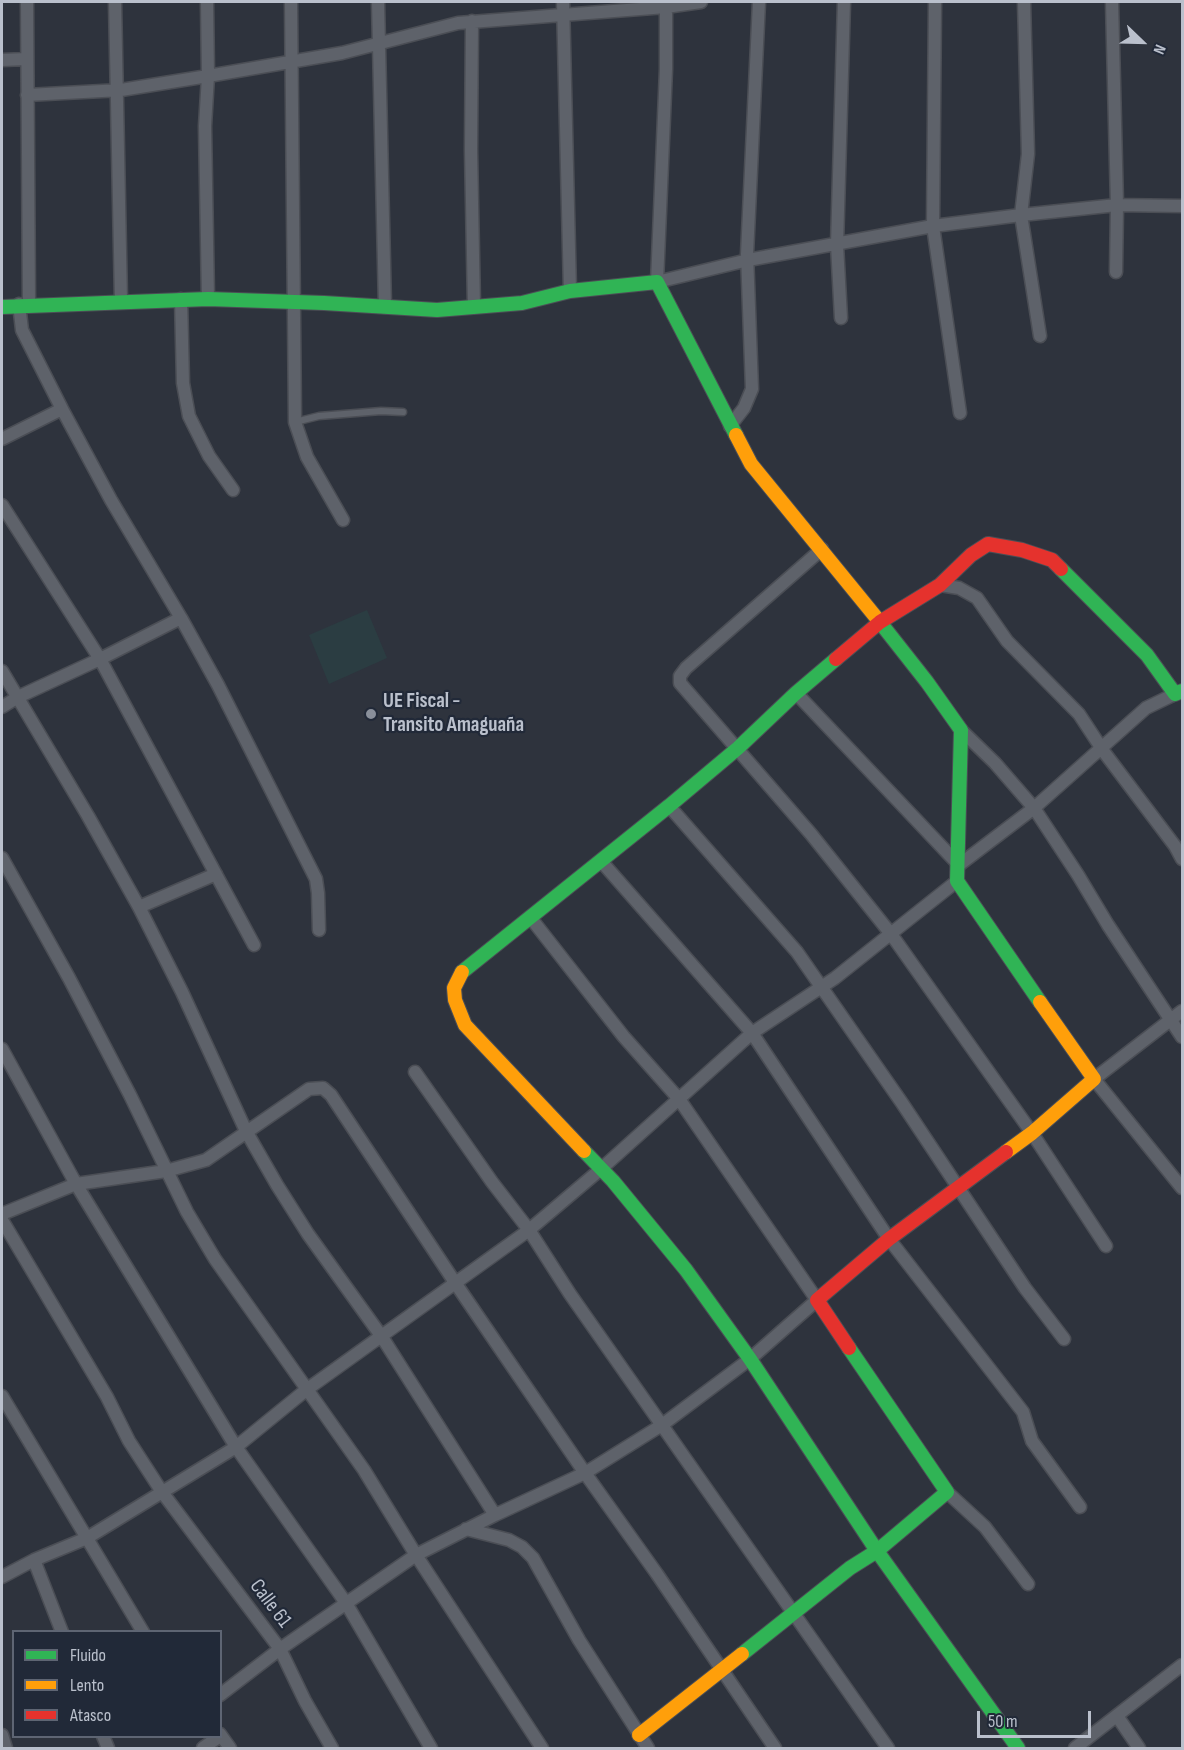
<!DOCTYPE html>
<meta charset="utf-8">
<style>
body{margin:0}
#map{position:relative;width:1184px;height:1750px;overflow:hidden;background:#2e333d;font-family:"Sofia Sans Condensed",sans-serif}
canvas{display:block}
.frame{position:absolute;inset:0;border:3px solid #bac0cc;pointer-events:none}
.legend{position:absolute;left:12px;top:1630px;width:210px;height:108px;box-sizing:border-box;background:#212938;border:2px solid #5e6573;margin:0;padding:8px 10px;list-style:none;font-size:18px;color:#bac0cc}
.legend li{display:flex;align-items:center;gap:12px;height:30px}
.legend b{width:30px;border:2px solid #5e6573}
.north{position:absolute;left:1112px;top:12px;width:60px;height:60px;-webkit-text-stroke:4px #212938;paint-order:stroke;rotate:113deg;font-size:16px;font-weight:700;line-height:24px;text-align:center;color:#bac0cc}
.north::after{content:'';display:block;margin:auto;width:21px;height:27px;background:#bac0cc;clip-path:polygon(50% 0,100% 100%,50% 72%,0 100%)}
.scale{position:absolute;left:977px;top:1711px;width:114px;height:27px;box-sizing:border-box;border:3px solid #bac0cc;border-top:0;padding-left:8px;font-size:18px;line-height:21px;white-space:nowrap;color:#bac0cc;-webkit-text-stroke:4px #212938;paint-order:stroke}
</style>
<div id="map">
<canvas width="1184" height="1750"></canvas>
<div class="frame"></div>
<ul class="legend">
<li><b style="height:8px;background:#30b455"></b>Fluido</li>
<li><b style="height:8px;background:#ff9f0a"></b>Lento</li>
<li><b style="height:8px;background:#e5322d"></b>Atasco</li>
</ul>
<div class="north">N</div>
<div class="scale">50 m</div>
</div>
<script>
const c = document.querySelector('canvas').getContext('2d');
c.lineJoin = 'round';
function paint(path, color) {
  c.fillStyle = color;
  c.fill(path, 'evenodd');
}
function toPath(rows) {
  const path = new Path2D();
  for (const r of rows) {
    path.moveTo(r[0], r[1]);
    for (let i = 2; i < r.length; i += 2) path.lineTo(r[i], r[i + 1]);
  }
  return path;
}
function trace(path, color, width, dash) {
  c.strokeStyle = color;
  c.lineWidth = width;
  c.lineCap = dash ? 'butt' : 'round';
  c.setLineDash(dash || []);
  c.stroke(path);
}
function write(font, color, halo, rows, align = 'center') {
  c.font = font + ' "Sofia Sans Condensed",sans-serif';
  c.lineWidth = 4.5;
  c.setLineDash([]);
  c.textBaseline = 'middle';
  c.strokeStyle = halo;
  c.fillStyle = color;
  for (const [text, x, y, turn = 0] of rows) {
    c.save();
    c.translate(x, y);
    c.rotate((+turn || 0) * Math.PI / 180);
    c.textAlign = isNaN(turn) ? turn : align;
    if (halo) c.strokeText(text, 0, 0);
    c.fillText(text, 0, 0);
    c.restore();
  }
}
paint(toPath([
 [367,610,387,658,329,684,309,635]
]), '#2b3d42');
const lane = toPath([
 [295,422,319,416,381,411,403,412]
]);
const street = toPath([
 [27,2,29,304],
 [115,2,121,301],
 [207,2,208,76,205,126,208,299],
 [291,2,295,422,307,457,343,520],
 [378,2,385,307],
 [563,2,570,291],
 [935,2,933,226,960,413],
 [1024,2,1028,154,1021,215,1040,336],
 [1112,2,1117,205,1116,272],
 [666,7,666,69,657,282,748,260,933,226,1021,215,1117,205,1182,206],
 [472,21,471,150,474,307],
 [2,60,27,59],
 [27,95,121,90,208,76,342,53,458,23,666,7,701,2],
 [181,299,183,383,189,416,209,456,233,490],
 [19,304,22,330,62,409,111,500,181,618,218,685,316,879,318,893,319,930],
 [841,318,837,245,844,2],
 [730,426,744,408,752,389,747,254,759,2],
 [2,439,62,409],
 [2,505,100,659,254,945],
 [822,549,686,668,680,676,680,683,811,834,891,934,1032,1133,1106,1246],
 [940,585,959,588,977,598,1007,641,1079,714,1104,752,1175,846,1182,859],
 [2,671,88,816,139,907,182,992,246,1131,277,1185,308,1234,382,1337,495,1515],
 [796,693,959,865,1034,808,1146,708,1175,694],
 [2,707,18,697,100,659,181,618],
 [961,730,995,763,1034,808,1078,875,1108,925,1182,1037],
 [669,806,797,952,902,1103,1025,1288,1064,1339],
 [2,858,69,978,130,1095,187,1212,215,1259,364,1470,416,1555,542,1748],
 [601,861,752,1033,889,1239,1023,1412,1032,1441,1080,1507],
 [139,907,216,874],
 [1182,1011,1094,1079,1182,1188],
 [2,1049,76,1184,236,1447,346,1603,431,1748],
 [415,1072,492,1182,529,1230,570,1294,888,1748],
 [2,1214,76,1184,166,1171,206,1160,309,1089,323,1088,331,1095,456,1284,585,1473,657,1574,775,1748],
 [2,1220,107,1397,129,1441,162,1492,280,1649,305,1701,332,1748],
 [2,1396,143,1632],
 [947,1492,985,1527,1028,1584],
 [466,1529,509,1540,522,1547,533,1558,579,1640,648,1748],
 [34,1560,62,1632],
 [2,1577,34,1560,87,1538,236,1447,306,1390,529,1230,601,1169,752,1033,835,978,957,881],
 [220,1695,280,1649,416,1555,495,1515,585,1473,662,1425,750,1359,817,1300,679,1099,624,1037,530,917],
 [1117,1716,1139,1748],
 [220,1734,230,1748],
 [2,1735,6,1748],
 [103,1736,108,1748],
 [203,1748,220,1736],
 [1075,1748,1182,1665]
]);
const fast = toPath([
 [2,307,208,299,324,303,437,310,522,303,570,291,657,282,736,435],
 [1061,569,1147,655,1175,694,1182,691],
 [879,621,927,682,961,730,957,881,1040,1002],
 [462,972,669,806,738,748,796,693,836,659],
 [584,1151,613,1181,686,1270,750,1359,877,1551,1018,1748],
 [742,1654,850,1568,877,1551,947,1492,849,1348]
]);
const slow = toPath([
 [736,435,751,464,879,621],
 [462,972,454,988,455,1000,465,1025,584,1151],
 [1006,1152,1032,1133,1094,1079,1040,1002],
 [639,1735,742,1654]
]);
const jam = toPath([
 [836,659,880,622,940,585,971,555,988,544,1022,550,1052,560,1061,569],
 [849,1348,817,1300,889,1239,1006,1152]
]);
trace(lane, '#4b4e55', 9);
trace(street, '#4b4e55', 15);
trace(fast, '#4b4e55', 16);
trace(slow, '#4b4e55', 16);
trace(jam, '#4b4e55', 16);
trace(lane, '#5e626a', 6);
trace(street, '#5e626a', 12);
trace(fast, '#30b455', 14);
trace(slow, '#ff9f0a', 14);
trace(jam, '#e5322d', 14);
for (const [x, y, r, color] of [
 [371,714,6,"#898f9a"]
]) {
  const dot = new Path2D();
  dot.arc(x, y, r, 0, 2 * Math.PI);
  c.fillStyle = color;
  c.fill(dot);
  trace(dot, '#212938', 2);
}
write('bold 21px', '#bac0cc', '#212938', [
 ["UE Fiscal -",383,702],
 ["Transito Amaguaña",383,726]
], 'left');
write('21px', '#bac0cc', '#212938', [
 ["Calle 61",270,1604,53]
]);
</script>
